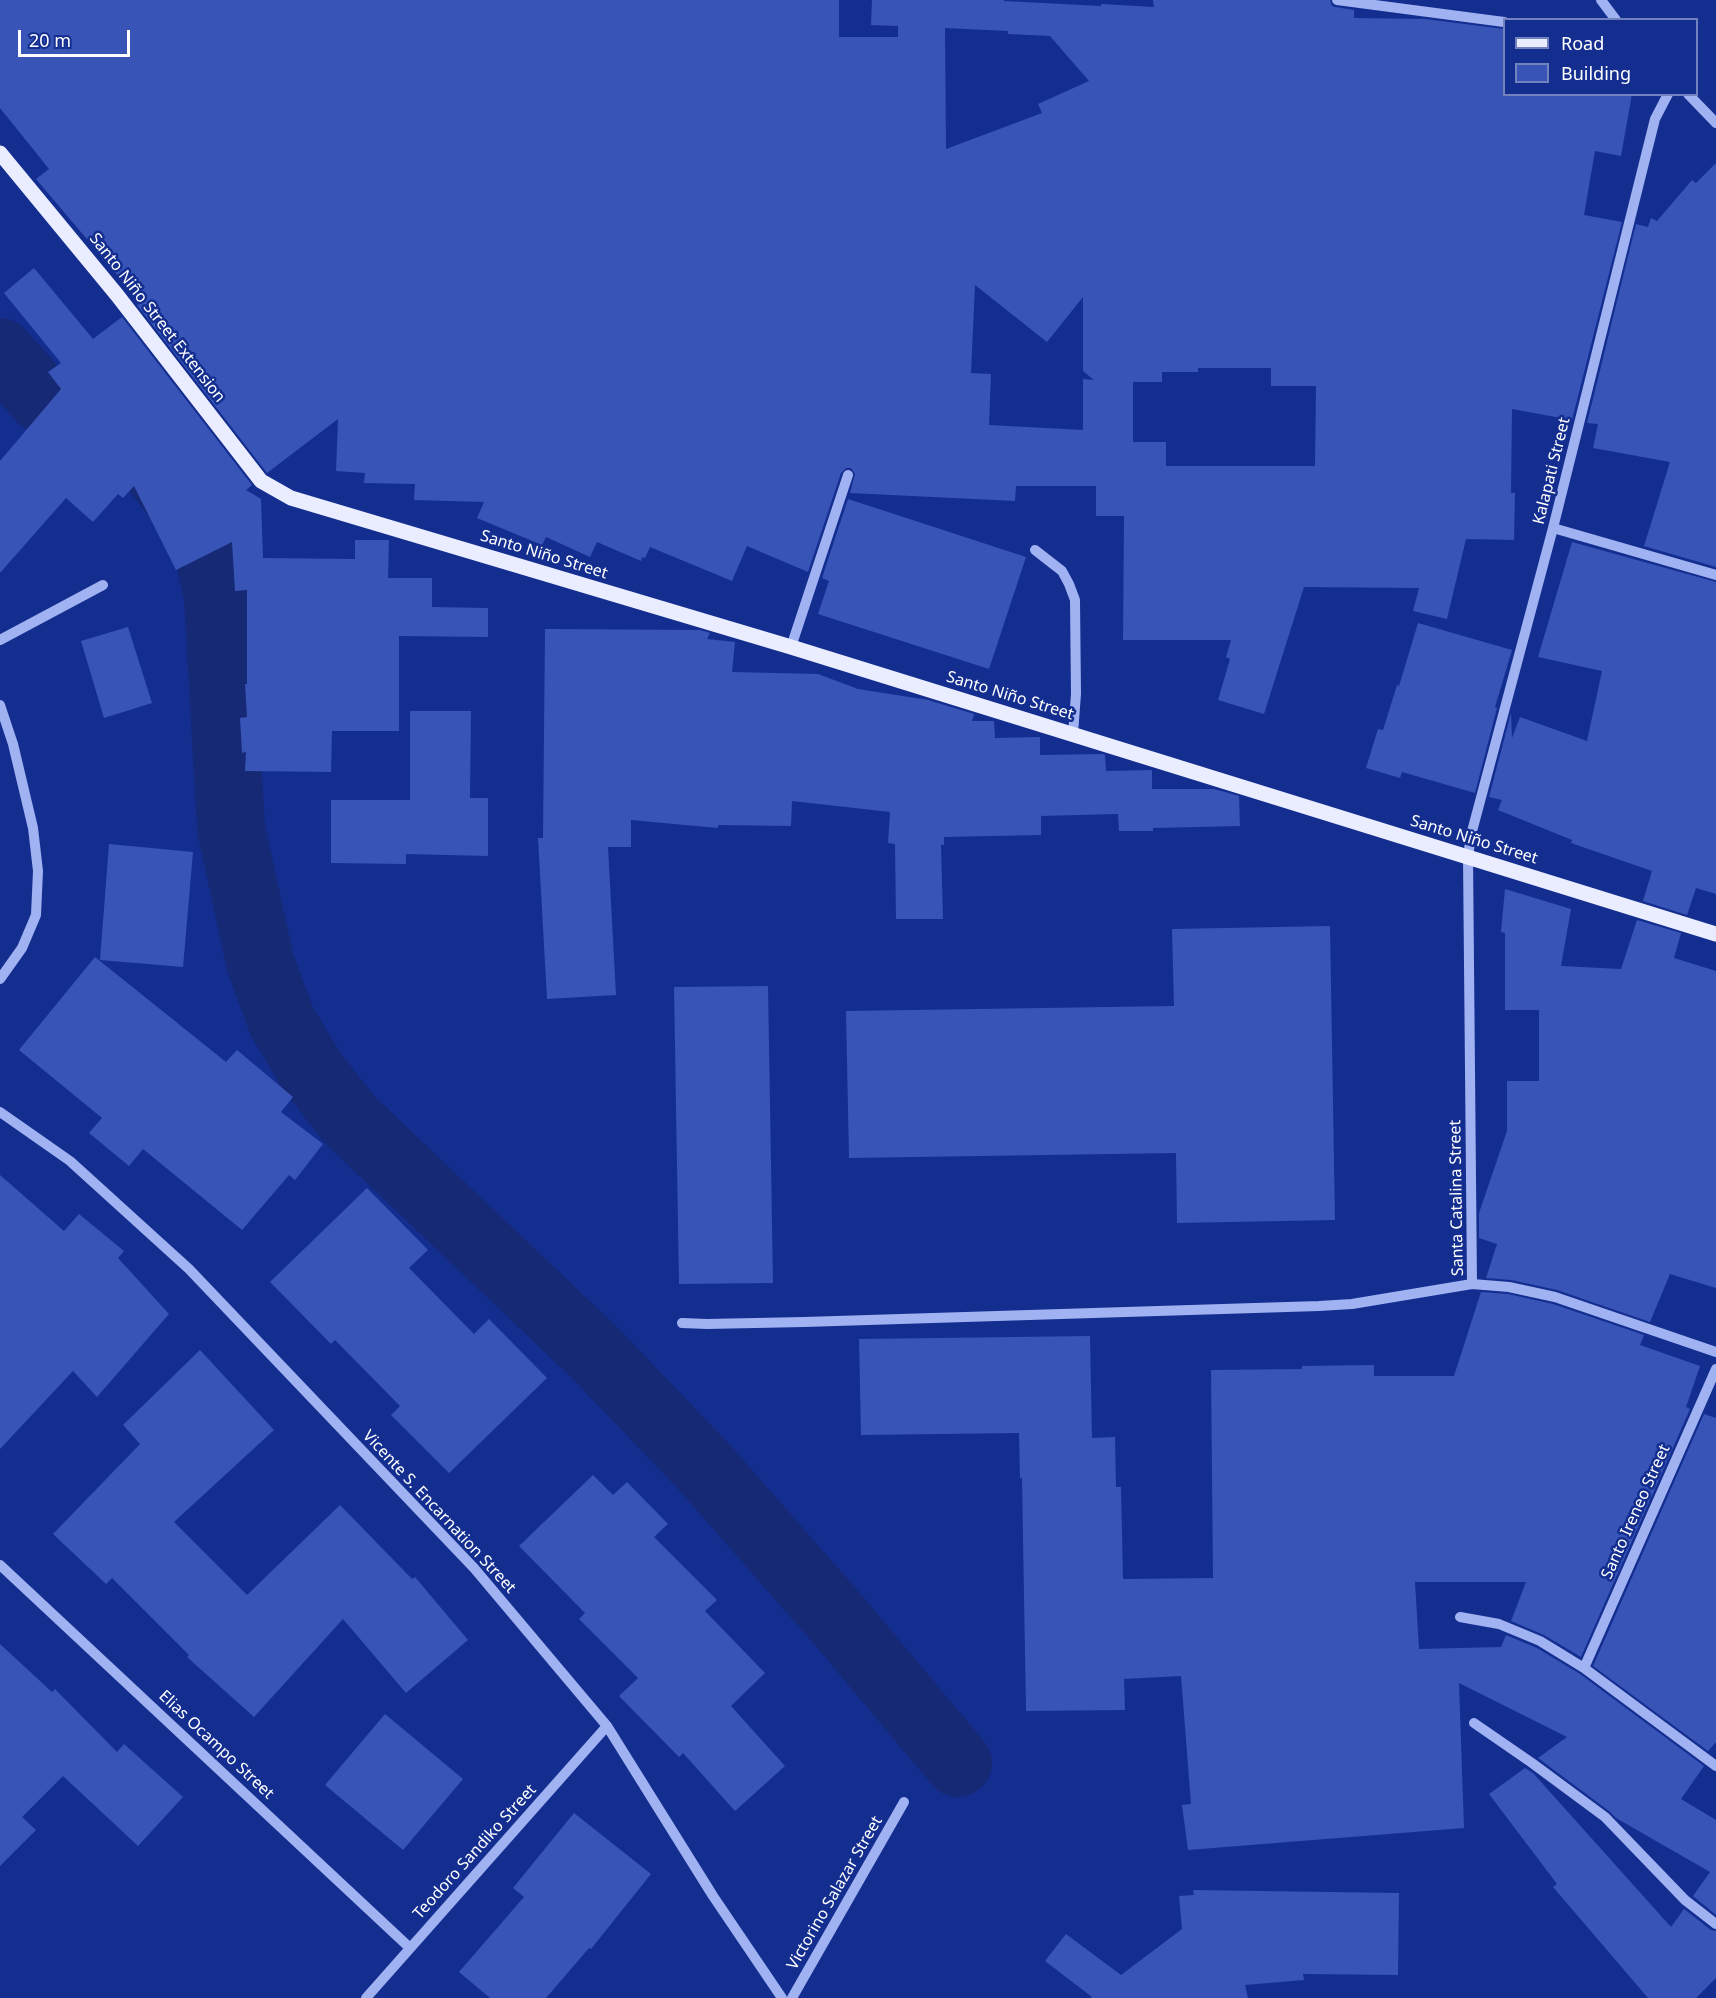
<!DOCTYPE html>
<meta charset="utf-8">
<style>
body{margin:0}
#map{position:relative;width:1716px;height:1998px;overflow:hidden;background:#142e90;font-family:"Noto Sans",sans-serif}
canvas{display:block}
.legend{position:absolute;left:1503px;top:18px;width:195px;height:78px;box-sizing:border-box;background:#142e90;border:2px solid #7282bc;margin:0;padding:8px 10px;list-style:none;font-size:18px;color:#fff}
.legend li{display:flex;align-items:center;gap:12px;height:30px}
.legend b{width:30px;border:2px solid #7282bc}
.scale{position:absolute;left:18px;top:30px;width:112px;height:27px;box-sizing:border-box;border:3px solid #fff;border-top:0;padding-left:8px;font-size:18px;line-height:21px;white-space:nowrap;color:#fff;-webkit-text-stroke:4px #142e90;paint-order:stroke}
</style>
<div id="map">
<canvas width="1716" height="1998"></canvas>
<ul class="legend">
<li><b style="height:8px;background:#eaedff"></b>Road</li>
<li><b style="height:16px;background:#3854b7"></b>Building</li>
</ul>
<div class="scale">20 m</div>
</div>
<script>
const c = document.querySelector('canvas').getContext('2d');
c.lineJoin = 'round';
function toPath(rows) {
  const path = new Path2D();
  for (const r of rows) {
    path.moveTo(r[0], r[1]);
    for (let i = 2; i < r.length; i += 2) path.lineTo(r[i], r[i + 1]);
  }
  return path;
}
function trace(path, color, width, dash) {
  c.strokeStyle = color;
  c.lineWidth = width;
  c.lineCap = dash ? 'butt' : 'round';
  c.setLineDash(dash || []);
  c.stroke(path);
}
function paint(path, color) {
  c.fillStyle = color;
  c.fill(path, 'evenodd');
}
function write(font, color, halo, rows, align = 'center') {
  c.font = font + ' "Noto Sans",sans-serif';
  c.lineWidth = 5;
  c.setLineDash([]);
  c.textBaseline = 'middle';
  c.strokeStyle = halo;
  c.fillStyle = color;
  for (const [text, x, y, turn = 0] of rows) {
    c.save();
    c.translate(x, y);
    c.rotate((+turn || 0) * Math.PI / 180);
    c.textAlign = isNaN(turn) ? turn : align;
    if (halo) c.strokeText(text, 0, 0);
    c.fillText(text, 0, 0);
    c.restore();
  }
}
trace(toPath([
 [0,352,41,398,71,419,96,431,123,439,144,454,182,504,207,547,218,597,231,828,260,962,282,1022,313,1073,350,1120,595,1353,705,1468,834,1615,958,1763]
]), '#162974', 68);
paint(toPath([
 [0,0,839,0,839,37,898,37,898,26,871,25,872,0,1004,0,1004,1,1101,6,1101,4,1154,7,1153,0,1330,0,1332,6,1335,7,1354,10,1354,18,1425,19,1504,29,1504,94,1632,94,1621,156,1595,151,1584,215,1622,222,1572,420,1512,409,1511,493,1515,493,1514,540,1466,539,1447,619,1413,611,1419,588,1304,587,1264,714,1218,700,1230,659,1226,657,1231,640,1123,640,1124,516,1096,516,1096,486,1016,486,1015,501,850,493,855,474,851,468,846,468,841,473,808,572,747,546,732,581,650,547,645,558,642,557,641,561,597,542,590,557,546,537,542,545,477,518,484,502,414,500,415,484,364,483,365,473,336,471,338,419,267,473,137,305,141,303,36,179,49,169,0,108],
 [945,28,1008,31,1008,34,1050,36,1089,81,1038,104,1042,113,946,149],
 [975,285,1047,342,1083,297,1083,371,1094,380,1083,379,1083,430,989,425,991,374,971,373],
 [1198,368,1271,368,1271,386,1316,386,1315,466,1166,466,1166,442,1133,442,1133,382,1162,382,1162,372,1198,372],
 [1716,163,1716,567,1644,546,1670,462,1593,448,1598,424,1587,423,1636,224,1648,227,1651,218,1657,221,1692,180,1696,183],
 [34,268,93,339,122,317,252,485,246,490,261,499,263,558,355,559,355,540,389,540,388,578,432,578,432,607,488,608,488,637,399,636,399,731,332,731,331,772,245,771,246,752,242,753,240,718,247,717,245,684,247,684,247,590,235,591,232,542,176,570,134,486,123,498,118,494,93,522,66,498,0,573,0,461,61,389,48,372,61,363,4,293],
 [848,499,1026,557,989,669,818,614,829,581,822,578],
 [1572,542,1716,582,1716,894,1696,888,1687,915,1643,901,1652,871,1571,843,1572,840,1498,810,1502,800,1489,797,1511,713,1512,738,1520,717,1587,741,1602,671,1538,657],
 [1418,623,1512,650,1495,707,1497,708,1475,793,1402,772,1400,778,1366,768,1378,729,1383,730,1397,685,1399,686],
 [128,627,152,703,104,718,81,641],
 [545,629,700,630,710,633,707,639,735,642,732,672,818,674,858,689,928,700,974,714,972,721,994,721,995,738,1040,737,1040,755,1103,754,1105,755,1106,771,1152,770,1152,789,1214,789,1239,796,1240,826,1153,828,1153,831,1119,831,1118,814,1041,816,1041,835,944,837,944,845,941,845,943,919,896,919,895,844,888,843,890,812,792,801,791,826,718,825,718,828,631,820,631,847,608,847,616,995,547,999,538,838,543,838],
 [410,711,471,711,470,798,488,798,488,856,406,854,406,864,331,863,331,800,410,800],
 [109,844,193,852,183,967,100,960],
 [1505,889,1571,909,1561,966,1621,969,1637,920,1681,933,1674,958,1716,971,1716,1288,1670,1274,1650,1322,1557,1290,1511,1280,1486,1278,1497,1244,1479,1238,1479,1213,1507,1131,1507,1081,1539,1081,1539,1010,1505,1010,1505,933,1501,932],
 [1330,926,1335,1220,1177,1223,1176,1153,849,1158,846,1011,1174,1006,1172,929],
 [95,957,226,1062,237,1050,293,1097,281,1112,323,1144,295,1180,289,1175,242,1230,143,1149,129,1166,89,1133,102,1118,19,1050],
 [768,986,773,1283,679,1284,674,987],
 [0,1175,64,1231,79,1214,124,1251,118,1258,169,1314,97,1397,73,1371,0,1449],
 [367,1188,428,1250,409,1268,474,1334,489,1319,547,1378,449,1473,391,1415,400,1406,335,1340,331,1344,270,1282],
 [1481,1292,1508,1294,1553,1304,1644,1335,1640,1345,1700,1366,1686,1407,1690,1409,1581,1657,1544,1635,1511,1621,1526,1582,1415,1582,1419,1649,1501,1647,1506,1635,1537,1648,1580,1674,1704,1766,1681,1799,1716,1820,1716,1915,1693,1896,1710,1872,1616,1818,1609,1811,1538,1758,1567,1737,1459,1683,1464,1828,1188,1850,1182,1805,1191,1804,1181,1676,1124,1679,1125,1710,1026,1711,1022,1478,1020,1478,1019,1433,861,1435,859,1339,1090,1336,1092,1438,1115,1437,1116,1487,1121,1487,1123,1579,1213,1578,1211,1370,1302,1369,1302,1366,1374,1365,1374,1376,1454,1376],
 [200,1350,274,1430,174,1522,247,1595,340,1505,412,1579,415,1577,468,1640,406,1693,343,1619,254,1717,187,1657,189,1655,112,1578,106,1584,53,1534,140,1444,123,1425],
 [1704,1414,1716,1418,1716,1742,1708,1751,1593,1666],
 [593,1475,613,1495,627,1482,668,1524,654,1537,717,1600,705,1611,765,1673,731,1706,785,1766,735,1811,683,1753,679,1757,619,1696,638,1678,579,1619,585,1613,519,1546],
 [0,1644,52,1692,55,1689,117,1752,124,1744,183,1797,138,1846,63,1776,22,1817,36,1830,0,1866],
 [385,1714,463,1779,403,1850,325,1785],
 [1525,1768,1533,1773,1671,1927,1684,1909,1711,1930,1716,1931,1716,1978,1696,1998,1648,1998,1553,1887,1557,1884,1489,1794],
 [574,1813,651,1874,591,1949,589,1948,546,1998,490,1998,459,1972,524,1897,513,1888],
 [1193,1890,1399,1893,1398,1975,1303,1974,1304,1980,1245,1985,1248,1998,1091,1998,1092,1997,1045,1961,1066,1934,1121,1975,1182,1929,1179,1896,1194,1895]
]), '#3854b7');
trace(toPath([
 [1337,0,1504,22],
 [1601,0,1616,20],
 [1688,94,1716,123],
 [1553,528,1716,575],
 [1035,550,1062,571,1069,584,1075,600,1076,694,1073,734],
 [0,640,103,585],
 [791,647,848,475],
 [0,705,13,744,33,828,38,871,36,915,22,948,0,979],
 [0,1112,70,1161,189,1269,474,1568,607,1726,713,1896,782,1998],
 [1472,1284,1468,857,1471,835,1553,528,1655,119,1668,94],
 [682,1323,707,1324,804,1322,1319,1306,1352,1304,1472,1284,1509,1287,1555,1297,1716,1352],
 [0,1565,410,1948],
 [1460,1617,1499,1624,1540,1641,1584,1668,1716,1766],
 [1584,1668,1716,1369],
 [1474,1723,1532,1763,1605,1817,1685,1900,1716,1924],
 [366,1998,607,1726],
 [792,1998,904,1802]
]), '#a0b2f1', 10);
trace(toPath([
 [0,153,117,295,261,481,291,498,791,647,1716,934]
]), '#eaedff', 15);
write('16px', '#fff', '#142e90', [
 ["Santo Niño Street Extension",157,318,52],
 ["Kalapati Street",1552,471,-76],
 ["Santo Niño Street",544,555,17],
 ["Santo Niño Street",1010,696,17],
 ["Santo Niño Street",1474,840,17],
 ["Santa Catalina Street",1457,1198,-91],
 ["Vicente S. Encarnation Street",439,1512,47],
 ["Santo Ireneo Street",1636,1512,-66],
 ["Elias Ocampo Street",216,1745,43],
 ["Teodoro Sandiko Street",475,1852,-48],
 ["Victorino Salazar Street",835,1893,-60]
]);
</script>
